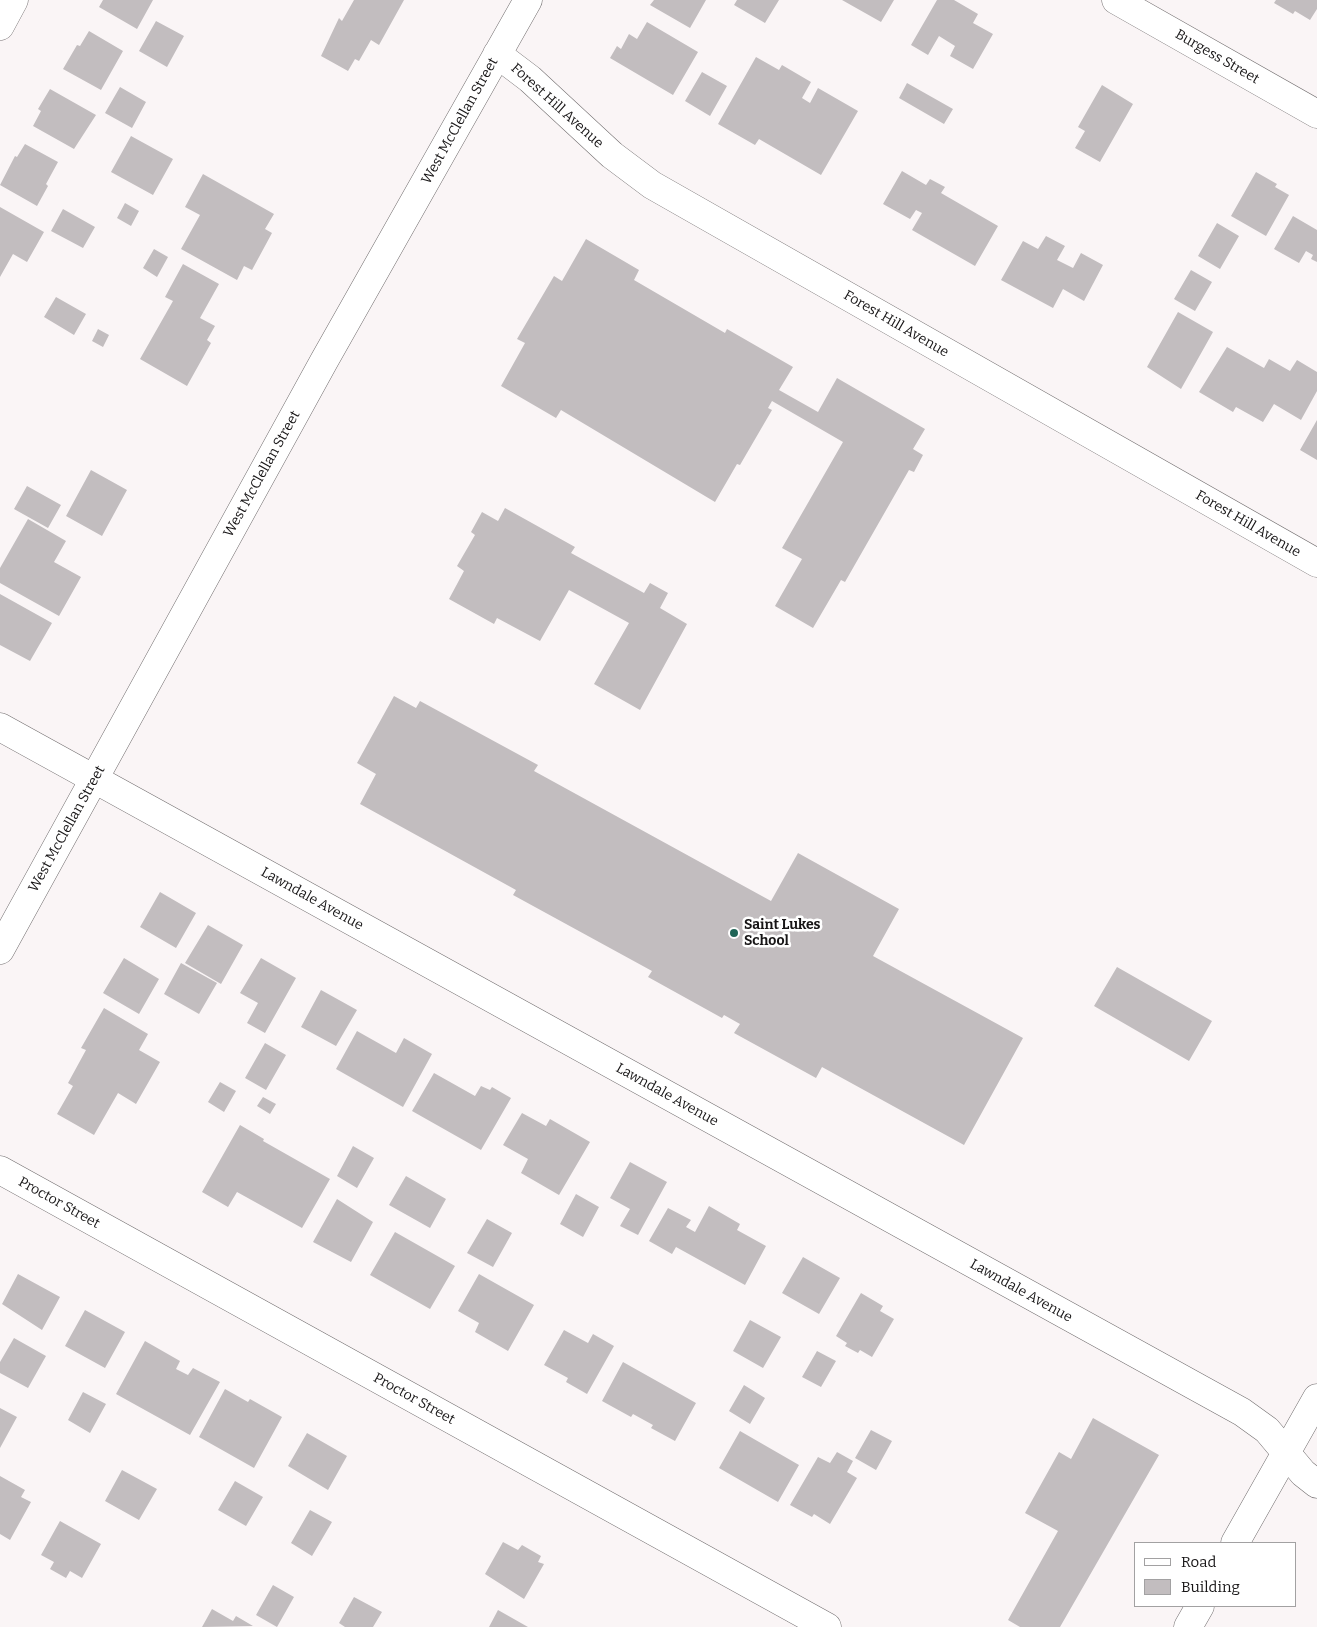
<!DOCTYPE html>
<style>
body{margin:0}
#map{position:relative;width:1317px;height:1627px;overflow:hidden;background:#faf5f6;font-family:Bitter,serif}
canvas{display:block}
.legend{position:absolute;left:1134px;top:1542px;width:162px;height:65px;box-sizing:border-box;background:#fff;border:1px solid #a2a1a2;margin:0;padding:6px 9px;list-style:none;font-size:15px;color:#171516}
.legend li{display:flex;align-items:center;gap:10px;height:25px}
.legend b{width:25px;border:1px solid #a2a1a2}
</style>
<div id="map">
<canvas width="1317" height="1627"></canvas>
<ul class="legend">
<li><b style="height:6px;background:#fff"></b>Road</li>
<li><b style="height:14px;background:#c2bdbf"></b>Building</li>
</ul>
</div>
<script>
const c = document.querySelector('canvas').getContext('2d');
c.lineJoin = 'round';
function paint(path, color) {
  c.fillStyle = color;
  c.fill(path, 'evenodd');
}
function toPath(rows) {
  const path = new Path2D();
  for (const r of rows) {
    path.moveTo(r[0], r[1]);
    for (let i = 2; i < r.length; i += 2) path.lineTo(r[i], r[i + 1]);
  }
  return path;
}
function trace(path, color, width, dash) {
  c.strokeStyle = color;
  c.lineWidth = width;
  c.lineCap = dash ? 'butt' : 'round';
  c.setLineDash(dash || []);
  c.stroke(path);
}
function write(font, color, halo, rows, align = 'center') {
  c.font = font + ' Bitter,serif';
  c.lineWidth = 5;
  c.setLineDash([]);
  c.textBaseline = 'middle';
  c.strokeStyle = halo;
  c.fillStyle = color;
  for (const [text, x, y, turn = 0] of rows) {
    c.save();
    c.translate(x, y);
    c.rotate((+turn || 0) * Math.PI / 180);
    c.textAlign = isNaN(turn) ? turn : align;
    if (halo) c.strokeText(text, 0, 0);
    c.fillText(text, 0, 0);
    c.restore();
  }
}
paint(toPath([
 [103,0,153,0,137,29,99,7],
 [354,0,404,0,379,45,371,40,359,61,355,59,348,71,321,56,339,18,342,21],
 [654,0,706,0,690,28,650,5],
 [737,0,779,0,765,23,734,5],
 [842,0,894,0,881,22],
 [937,0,954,0,978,14,973,23,993,34,973,69,950,56,955,46,939,36,928,55,911,45],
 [1276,0,1317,0,1317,9,1310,20,1295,11,1293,14,1274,3],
 [156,21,184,36,167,67,139,51],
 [647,22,698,52,673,95,610,58,617,46,621,49,629,34,637,39],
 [89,31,123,51,101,90,63,69,77,45,80,46],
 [756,57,779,70,782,65,811,82,802,98,810,103,818,88,858,111,821,175,759,139,755,145,718,124],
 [702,72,727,86,710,116,685,101],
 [907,83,953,109,944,124,899,98],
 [1102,85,1133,104,1100,162,1075,148,1085,131,1078,127],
 [120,87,146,102,132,128,105,113],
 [50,89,96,115,74,149,33,126,41,111,38,109],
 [131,136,173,159,153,195,111,172],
 [25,144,58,162,46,184,48,186,37,206,0,185,15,156,17,157],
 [902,171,926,185,930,179,945,187,941,193,998,226,975,266,912,230,922,213,916,210,910,219,883,204],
 [1256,172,1277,184,1275,187,1289,195,1266,236,1231,216],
 [203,174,274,214,265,229,272,233,252,270,244,266,237,280,181,249,200,215,185,207],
 [125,203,139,211,131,226,117,218],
 [0,207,44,232,27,262,13,254,0,277],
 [63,209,95,227,83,248,51,231],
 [1293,216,1317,230,1317,262,1311,259,1313,255,1306,251,1299,263,1274,249],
 [1217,223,1239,236,1220,269,1198,256],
 [1046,236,1065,246,1057,260,1073,268,1081,253,1103,265,1084,301,1063,289,1053,308,1001,280,1023,241,1038,249],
 [586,239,639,270,634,280,725,333,727,329,793,367,779,390,818,412,837,378,925,429,913,449,923,455,914,472,909,470,845,582,841,580,813,628,775,606,802,559,782,548,843,442,772,401,768,408,772,410,740,465,737,464,715,502,561,410,556,418,501,386,525,343,517,339,554,276,562,281],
 [154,249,168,257,157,277,143,268],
 [183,264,219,284,200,318,215,326,207,340,211,343,187,386,140,359,173,301,165,297],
 [1191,270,1212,282,1195,311,1174,299],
 [56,297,86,314,74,335,44,317],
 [1178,312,1213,332,1181,389,1147,367],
 [98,329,109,335,103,347,92,341],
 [1227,347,1264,368,1269,359,1290,371,1297,360,1317,372,1317,391,1301,420,1274,404,1263,422,1236,407,1233,412,1199,392],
 [1317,420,1317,460,1300,450],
 [91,470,127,490,102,536,66,516],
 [27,486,61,505,48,528,14,509],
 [505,508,575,547,571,553,644,593,650,583,668,593,660,608,687,624,640,710,594,684,629,623,569,590,540,641,497,618,494,624,449,599,464,571,457,566,475,535,471,532,482,512,498,521],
 [28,519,66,541,54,562,81,577,59,616,0,583,0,568],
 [0,594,52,623,30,661,0,645],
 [394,696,416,708,420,701,538,765,534,771,771,901,798,853,899,909,873,956,1023,1038,964,1145,822,1067,816,1078,734,1033,740,1024,724,1015,722,1018,648,977,652,971,513,895,516,890,360,804,376,774,357,763],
 [160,892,196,913,176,948,140,927],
 [208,925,243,945,221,984,185,963],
 [124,958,159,979,139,1014,103,993],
 [261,958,296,978,265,1033,247,1023,258,1003,240,993],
 [181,963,217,983,199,1014,164,994],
 [1117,967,1212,1021,1189,1061,1094,1006],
 [321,990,357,1010,336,1046,301,1027],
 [104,1008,148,1034,139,1050,160,1062,136,1104,118,1093,94,1135,57,1114,73,1086,68,1083,86,1050,81,1048],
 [357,1031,396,1053,404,1038,432,1054,403,1107,336,1069],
 [265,1043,286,1055,266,1090,245,1078],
 [434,1073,475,1096,481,1086,490,1090,492,1087,511,1098,481,1150,412,1111],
 [220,1082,236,1091,224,1112,208,1102],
 [263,1097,276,1104,270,1114,257,1106],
 [522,1113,546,1126,550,1119,590,1142,559,1195,521,1173,528,1159,503,1145],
 [240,1125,264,1139,263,1141,330,1179,302,1228,237,1192,228,1207,202,1192],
 [353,1146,374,1158,357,1188,337,1176],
 [630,1162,667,1182,638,1235,620,1226,630,1209,610,1198],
 [406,1176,446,1199,430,1228,389,1205],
 [576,1194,599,1207,583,1237,560,1224],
 [337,1199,373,1222,351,1262,313,1242],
 [709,1206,740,1224,737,1230,766,1246,745,1285,676,1247,672,1254,649,1241,668,1208,691,1220,686,1227,695,1232],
 [487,1219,512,1233,493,1267,467,1253],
 [395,1232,455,1266,430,1309,370,1275],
 [803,1257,840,1278,819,1314,782,1293],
 [18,1274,60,1297,42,1330,2,1304],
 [479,1274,534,1305,508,1351,475,1332,479,1323,458,1311],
 [861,1293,883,1306,880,1311,894,1319,872,1357,860,1350,858,1353,845,1346,847,1343,836,1336],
 [85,1310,125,1332,105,1368,65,1346],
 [750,1320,781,1337,763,1368,733,1351],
 [564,1330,588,1343,593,1334,614,1346,587,1394,566,1382,568,1378,544,1365],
 [14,1338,46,1356,28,1388,0,1373,0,1362],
 [145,1341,180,1361,176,1369,188,1375,193,1368,220,1382,190,1435,116,1394],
 [817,1351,836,1361,821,1387,802,1377],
 [623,1362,696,1403,675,1441,651,1428,653,1425,633,1414,631,1417,602,1401],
 [744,1385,765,1398,750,1424,729,1411],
 [225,1389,248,1402,250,1399,282,1417,254,1468,199,1437],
 [83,1392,106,1404,90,1433,68,1420],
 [0,1408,17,1417,0,1448],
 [1093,1418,1159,1455,1060,1627,1020,1627,1008,1620,1058,1531,1025,1513,1059,1452,1071,1459],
 [871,1430,892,1441,876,1470,855,1458],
 [740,1431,799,1465,778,1502,719,1468],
 [307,1433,347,1456,328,1490,288,1466],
 [837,1452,853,1461,847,1472,857,1478,830,1524,814,1514,812,1517,790,1505,818,1457,830,1463],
 [122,1470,157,1489,139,1520,105,1501],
 [0,1476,25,1490,21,1497,31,1502,10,1540,0,1534],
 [235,1481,263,1497,246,1526,218,1510],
 [310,1510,332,1522,312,1556,291,1543],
 [60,1521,101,1544,82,1578,70,1571,66,1578,50,1569,54,1562,41,1555],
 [503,1542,518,1550,522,1545,541,1556,538,1562,544,1564,524,1599,485,1574],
 [273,1585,294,1597,277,1627,256,1615],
 [354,1597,382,1612,373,1627,345,1627,339,1623],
 [212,1609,233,1621,236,1616,253,1626,202,1627],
 [498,1610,528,1627,489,1627]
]), '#c2bdbf');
const minor = toPath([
 [1116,0,1317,114],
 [0,26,14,0],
 [497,54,530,79,612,155,652,185,1317,563],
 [0,727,1242,1412,1267,1430,1303,1473,1317,1484],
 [0,950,324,361,528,0],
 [0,1170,827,1627]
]);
const tertiary = toPath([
 [1235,1543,1317,1398],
 [1188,1627,1200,1606]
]);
trace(minor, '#716d6e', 29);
trace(tertiary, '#716d6e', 29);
trace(minor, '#fff', 28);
trace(tertiary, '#fff', 28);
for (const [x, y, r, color] of [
 [734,933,5,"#206557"]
]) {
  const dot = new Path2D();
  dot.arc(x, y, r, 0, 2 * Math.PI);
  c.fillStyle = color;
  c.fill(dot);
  trace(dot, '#fff', 2);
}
write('14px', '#171516', '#fff', [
 ["Burgess Street",1217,57,30],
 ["Forest Hill Avenue",557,106,42],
 ["West McClellan Street",460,121,-61],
 ["Forest Hill Avenue",896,324,30],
 ["West McClellan Street",262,474,-61],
 ["Forest Hill Avenue",1248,524,30],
 ["West McClellan Street",67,829,-61],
 ["Lawndale Avenue",312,899,29],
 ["Lawndale Avenue",667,1095,29],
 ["Proctor Street",59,1203,29],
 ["Lawndale Avenue",1021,1291,29],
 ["Proctor Street",414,1399,29]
]);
write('bold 14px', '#171516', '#fff', [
 ["Saint Lukes",744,925],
 ["School",744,941]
], 'left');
</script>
